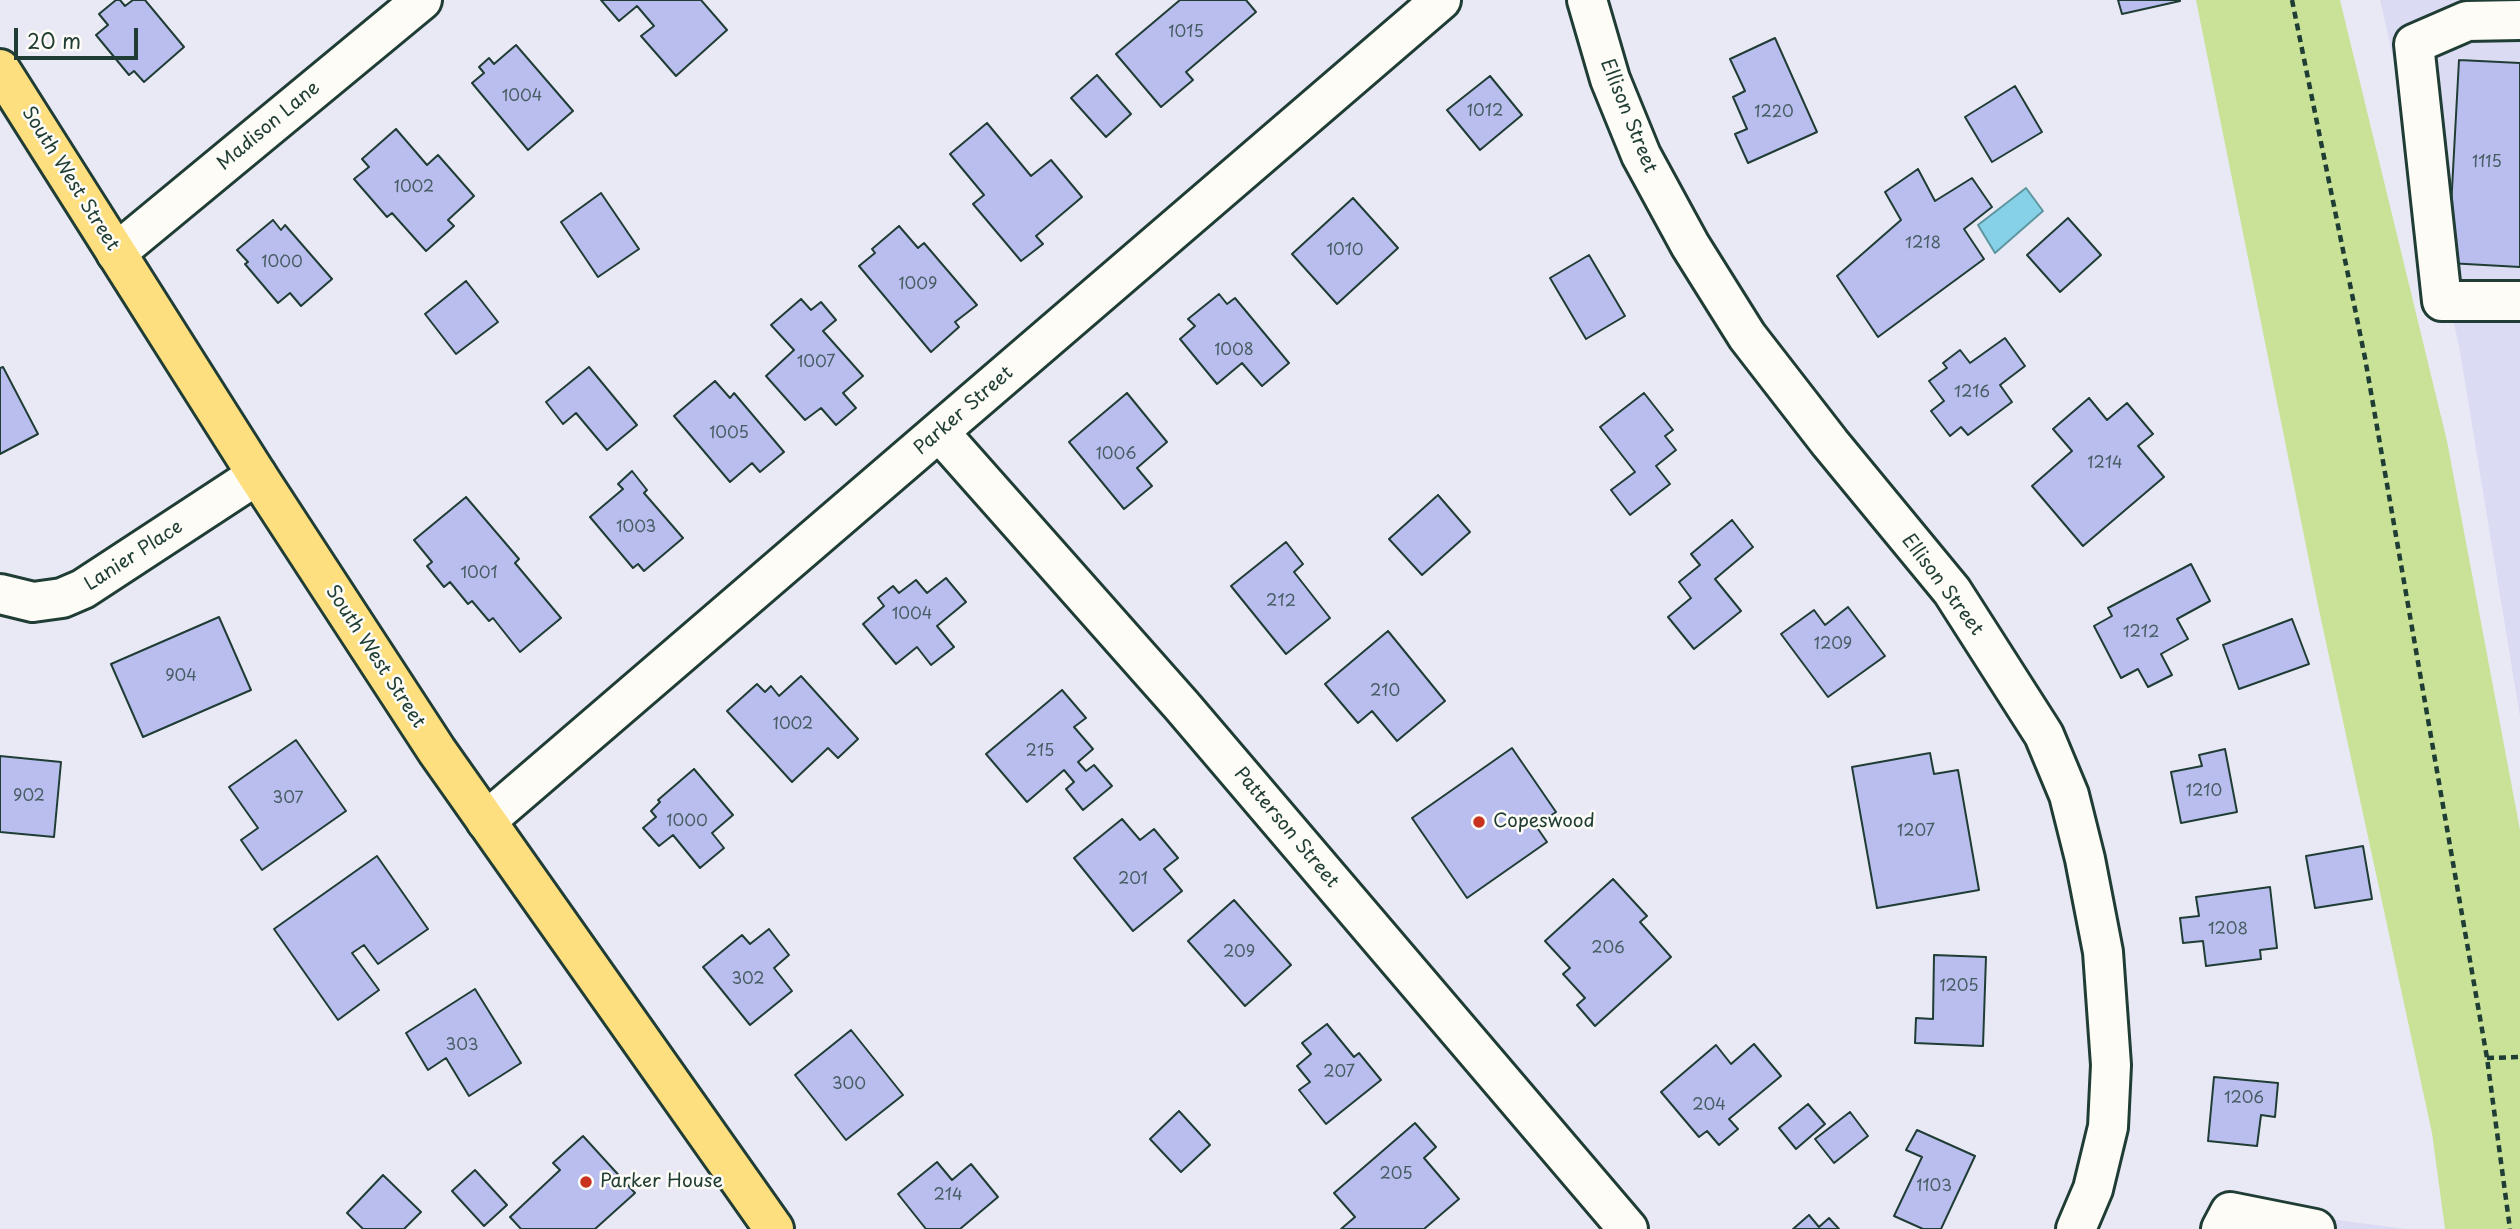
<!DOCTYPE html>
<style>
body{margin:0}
#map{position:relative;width:2520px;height:1229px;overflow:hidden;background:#e9e9f5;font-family:"Playpen Sans",sans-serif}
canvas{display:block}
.scale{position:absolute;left:14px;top:28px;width:124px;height:32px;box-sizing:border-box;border:4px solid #1f3d34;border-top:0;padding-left:9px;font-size:21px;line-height:24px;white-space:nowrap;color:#1f3d34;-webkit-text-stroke:5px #fdfcf7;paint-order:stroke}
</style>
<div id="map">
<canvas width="2520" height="1229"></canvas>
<div class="scale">20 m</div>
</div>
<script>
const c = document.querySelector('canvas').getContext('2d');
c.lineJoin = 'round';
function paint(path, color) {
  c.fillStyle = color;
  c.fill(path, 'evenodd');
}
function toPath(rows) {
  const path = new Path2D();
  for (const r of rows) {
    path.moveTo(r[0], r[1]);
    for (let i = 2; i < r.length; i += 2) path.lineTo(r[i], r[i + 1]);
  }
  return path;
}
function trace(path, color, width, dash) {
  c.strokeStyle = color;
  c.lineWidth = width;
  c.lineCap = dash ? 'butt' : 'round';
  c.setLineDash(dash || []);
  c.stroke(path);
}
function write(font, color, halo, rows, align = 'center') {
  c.font = font + ' "Playpen Sans",sans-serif';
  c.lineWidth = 5;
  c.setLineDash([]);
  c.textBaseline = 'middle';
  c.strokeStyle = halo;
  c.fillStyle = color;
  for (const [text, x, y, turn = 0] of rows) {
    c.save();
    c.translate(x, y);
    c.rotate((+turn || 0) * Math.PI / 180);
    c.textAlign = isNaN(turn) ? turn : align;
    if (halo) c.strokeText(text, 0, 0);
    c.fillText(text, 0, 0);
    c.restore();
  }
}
paint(toPath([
 [2380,0,2520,0,2520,717,2459,346],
 [2321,1218,2406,1229,2321,1229]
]), '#dbdcf3');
paint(toPath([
 [2196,0,2340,0,2447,441,2520,830,2520,1229,2445,1229,2432,1133,2319,610]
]), '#c9e298');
const water = toPath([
 [2026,188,2043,211,1995,253,1978,225,2026,188]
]);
paint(water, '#86d1e7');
trace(water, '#5d969f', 2);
const building = toPath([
 [116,0,120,0,125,6,133,0,145,0,184,47,144,82,134,71,129,75,96,35,108,25,99,14,116,0],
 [601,0,701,0,727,30,676,76,641,36,654,26,637,6,619,21,601,0],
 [1180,0,1246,0,1256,12,1186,72,1193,80,1161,107,1116,54,1180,0],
 [2118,0,2180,0,2180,1,2122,14,2118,0],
 [1775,38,1817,132,1748,163,1735,134,1747,129,1733,97,1745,91,1730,59,1775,38],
 [516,45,573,111,528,150,472,83,484,73,479,67,489,58,494,64,516,45],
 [2459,60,2520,63,2520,267,2448,263,2459,60],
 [1097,75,1131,114,1106,137,1071,98,1097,75],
 [1490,76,1522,115,1480,150,1447,110,1490,76],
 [2015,86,2042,132,1992,162,1965,117,2015,86],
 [987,123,1031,176,1051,160,1082,197,1036,236,1043,244,1021,261,973,204,984,195,950,154,987,123],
 [396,129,427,165,438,155,474,196,448,220,454,226,426,251,392,213,387,217,354,179,369,167,362,159,396,129],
 [1918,169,1935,201,1972,178,1992,207,1964,229,1984,259,1878,337,1837,276,1901,220,1885,192,1918,169],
 [601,193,639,249,598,277,561,222,601,193],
 [1353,198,1398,248,1337,304,1292,254,1353,198],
 [2068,218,2101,255,2060,292,2027,255,2068,218],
 [273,220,281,230,285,225,332,279,301,306,290,293,278,303,245,264,248,262,237,250,273,220],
 [899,226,918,248,924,243,977,305,955,322,959,327,931,352,859,266,875,253,872,249,899,226],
 [1589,255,1625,316,1586,339,1550,278,1589,255],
 [466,281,498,322,456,354,425,314,466,281],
 [1219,294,1227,304,1235,298,1289,363,1262,386,1242,363,1217,384,1180,339,1195,326,1188,319,1219,294],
 [801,299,811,310,821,302,836,320,823,331,863,376,843,393,856,408,836,425,821,408,805,420,766,376,794,350,771,325,801,299],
 [2005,338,2025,366,2000,385,2012,402,1968,435,1961,427,1950,436,1931,411,1944,401,1929,381,1947,368,1943,363,1960,350,1970,363,2005,338],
 [3,367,38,434,0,454,0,368,3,367],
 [589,367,637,425,607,450,576,413,563,424,546,402,589,367],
 [715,381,730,398,734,393,784,452,760,472,752,463,730,482,674,416,715,381],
 [1127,393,1167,442,1137,468,1152,486,1124,509,1069,442,1127,393],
 [1644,393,1673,430,1665,436,1676,450,1656,466,1670,484,1630,515,1611,490,1635,472,1600,427,1644,393],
 [2089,398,2107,420,2127,403,2153,434,2138,446,2164,477,2083,546,2032,486,2072,451,2053,429,2089,398],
 [632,471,647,490,644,493,683,538,644,571,638,564,633,568,590,517,623,489,618,484,632,471],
 [1438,495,1470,532,1422,575,1389,539,1438,495],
 [466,497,519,559,515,563,561,618,520,652,493,618,489,621,472,601,468,604,450,582,444,587,427,566,432,562,414,540,466,497],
 [1732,520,1753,547,1715,579,1741,611,1694,649,1668,617,1691,598,1679,582,1700,565,1691,554,1732,520],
 [1286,542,1303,564,1294,572,1330,618,1286,654,1231,586,1286,542],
 [2191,564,2210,601,2177,619,2188,639,2161,654,2172,675,2148,687,2138,669,2121,678,2094,626,2112,616,2108,608,2191,564],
 [946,578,966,602,937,626,954,647,931,665,917,647,896,664,863,624,884,606,878,598,893,586,899,593,916,580,927,593,946,578],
 [1848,607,1885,656,1828,697,1781,634,1814,610,1825,625,1848,607],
 [219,617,251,690,143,737,111,664,219,617],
 [2292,619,2309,664,2239,689,2223,645,2292,619],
 [1388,631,1445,701,1397,741,1372,711,1358,723,1325,684,1388,631],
 [801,676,858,739,838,758,828,748,792,782,727,711,757,684,765,692,771,686,779,696,801,676],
 [1062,690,1086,718,1074,727,1093,749,1078,762,1086,771,1094,765,1112,786,1083,810,1066,789,1074,782,1064,770,1027,802,986,754,1062,690],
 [296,740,346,811,262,870,241,840,258,828,229,787,296,740],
 [1512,748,1556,812,1536,826,1547,842,1467,898,1412,818,1512,748],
 [2225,749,2237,812,2181,823,2171,772,2202,766,2199,755,2225,749],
 [1930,753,1934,774,1958,770,1979,890,1877,908,1852,767,1930,753],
 [0,756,61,762,54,837,0,832,0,756],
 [694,769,733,815,712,833,724,848,700,868,673,835,659,846,643,828,656,817,651,811,660,802,658,800,694,769],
 [1122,819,1140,840,1154,829,1178,858,1164,869,1182,891,1133,931,1074,858,1122,819],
 [2363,846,2372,899,2315,908,2306,856,2363,846],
 [377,856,428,929,378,964,364,945,352,953,379,990,338,1020,274,929,377,856],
 [1613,879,1647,916,1640,922,1671,957,1595,1026,1577,1005,1585,998,1563,974,1570,968,1545,941,1613,879],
 [2270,887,2277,948,2260,950,2261,959,2206,966,2203,941,2183,943,2180,918,2199,916,2196,897,2270,887],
 [1234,900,1291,965,1245,1006,1188,941,1234,900],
 [769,929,789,955,774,968,792,991,750,1025,703,967,742,935,750,944,769,929],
 [1934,955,1986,957,1983,1046,1915,1043,1916,1018,1933,1019,1934,955],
 [475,989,521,1063,469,1096,446,1058,428,1070,406,1033,475,989],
 [1327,1024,1354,1057,1359,1053,1381,1080,1326,1124,1299,1090,1310,1082,1297,1066,1311,1054,1302,1043,1327,1024],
 [851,1030,903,1095,846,1140,795,1075,851,1030],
 [1754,1044,1781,1076,1729,1119,1738,1129,1719,1145,1707,1131,1699,1137,1661,1092,1716,1045,1731,1064,1754,1044],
 [2214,1077,2278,1083,2275,1117,2261,1115,2257,1146,2208,1141,2214,1077],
 [1808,1104,1825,1124,1796,1149,1779,1128,1808,1104],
 [1179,1111,1210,1145,1181,1172,1150,1139,1179,1111],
 [1850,1112,1868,1136,1834,1163,1815,1139,1850,1112],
 [1415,1123,1436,1147,1424,1158,1459,1199,1424,1229,1341,1229,1355,1217,1334,1193,1415,1123],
 [1917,1130,1975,1156,1941,1229,1923,1229,1894,1216,1922,1157,1906,1150,1917,1130],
 [583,1136,635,1193,595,1229,521,1229,510,1217,560,1170,553,1163,583,1136],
 [937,1162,952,1180,971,1164,998,1197,960,1229,926,1229,898,1194,937,1162],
 [475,1170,507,1205,484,1226,452,1191,475,1170],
 [383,1175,421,1212,404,1229,363,1229,347,1213,383,1175],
 [1809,1215,1819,1227,1829,1218,1839,1229,1793,1229,1809,1215]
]);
paint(building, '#babeef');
trace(building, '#1f3d34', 2);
const minor = toPath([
 [1587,0,1610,79,1641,155,1690,245,1747,336,1830,443,1952,591,2044,735,2069,795,2085,859,2103,952,2111,1065,2108,1127,2093,1189,2076,1229],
 [2520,20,2467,21,2414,44,2442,301,2520,301],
 [116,253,422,0],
 [940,433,1182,706,1628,1229],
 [0,594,33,602,62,598,83,589,257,475],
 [486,821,1441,0],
 [2221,1229,2230,1212,2315,1229]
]);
const major = toPath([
 [0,69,257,475,437,751,774,1229]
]);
trace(minor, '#1f3d34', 44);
trace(major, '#1f3d34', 44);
trace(toPath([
 [2292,0,2365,358,2487,1058,2510,1229],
 [2487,1058,2520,1057]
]), '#1f3d34', 4.5, [7, 5]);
trace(minor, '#fdfcf7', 38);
trace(major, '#fedf80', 38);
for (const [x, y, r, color] of [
 [1479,822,7,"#c8321e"],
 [586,1182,7,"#c8321e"]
]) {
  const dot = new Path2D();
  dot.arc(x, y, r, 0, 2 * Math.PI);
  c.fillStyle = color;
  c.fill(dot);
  trace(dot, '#fdfcf7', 2.5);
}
write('16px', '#465d63', null, [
 ["1015",1186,33],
 ["1004",522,97],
 ["1012",1485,112],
 ["1220",1774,113],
 ["1115",2487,163],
 ["1002",414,188],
 ["1218",1923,244],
 ["1010",1345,251],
 ["1000",282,263],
 ["1009",918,285],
 ["1008",1234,351],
 ["1007",816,363],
 ["1216",1972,393],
 ["1005",729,434],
 ["1006",1116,455],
 ["1214",2105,464],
 ["1003",636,528],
 ["1001",479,574],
 ["212",1281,602],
 ["1004",912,615],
 ["1212",2141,633],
 ["1209",1833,645],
 ["904",181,677],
 ["210",1385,692],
 ["1002",793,725],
 ["215",1040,752],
 ["1210",2204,792],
 ["902",29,797],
 ["307",288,799],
 ["1000",687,822],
 ["1207",1916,832],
 ["201",1133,880],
 ["1208",2228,930],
 ["206",1608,949],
 ["209",1239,953],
 ["302",748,980],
 ["1205",1959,987],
 ["303",462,1046],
 ["207",1339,1073],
 ["300",849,1085],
 ["1206",2244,1099],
 ["204",1709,1106],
 ["205",1396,1175],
 ["1103",1934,1187],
 ["214",948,1196]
]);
write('19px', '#1f3d34', '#fdfcf7', [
 ["Ellison Street",1628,116,68],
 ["Madison Lane",269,126,-40],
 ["South West Street",70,179,58],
 ["Parker Street",964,411,-41],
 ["Lanier Place",134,556,-33],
 ["Ellison Street",1942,585,53],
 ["South West Street",375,657,57],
 ["Patterson Street",1286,828,50]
]);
write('19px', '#1f3d34', '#fdfcf7', [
 ["Copeswood",1493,822],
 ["Parker House",600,1182]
], 'left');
</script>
